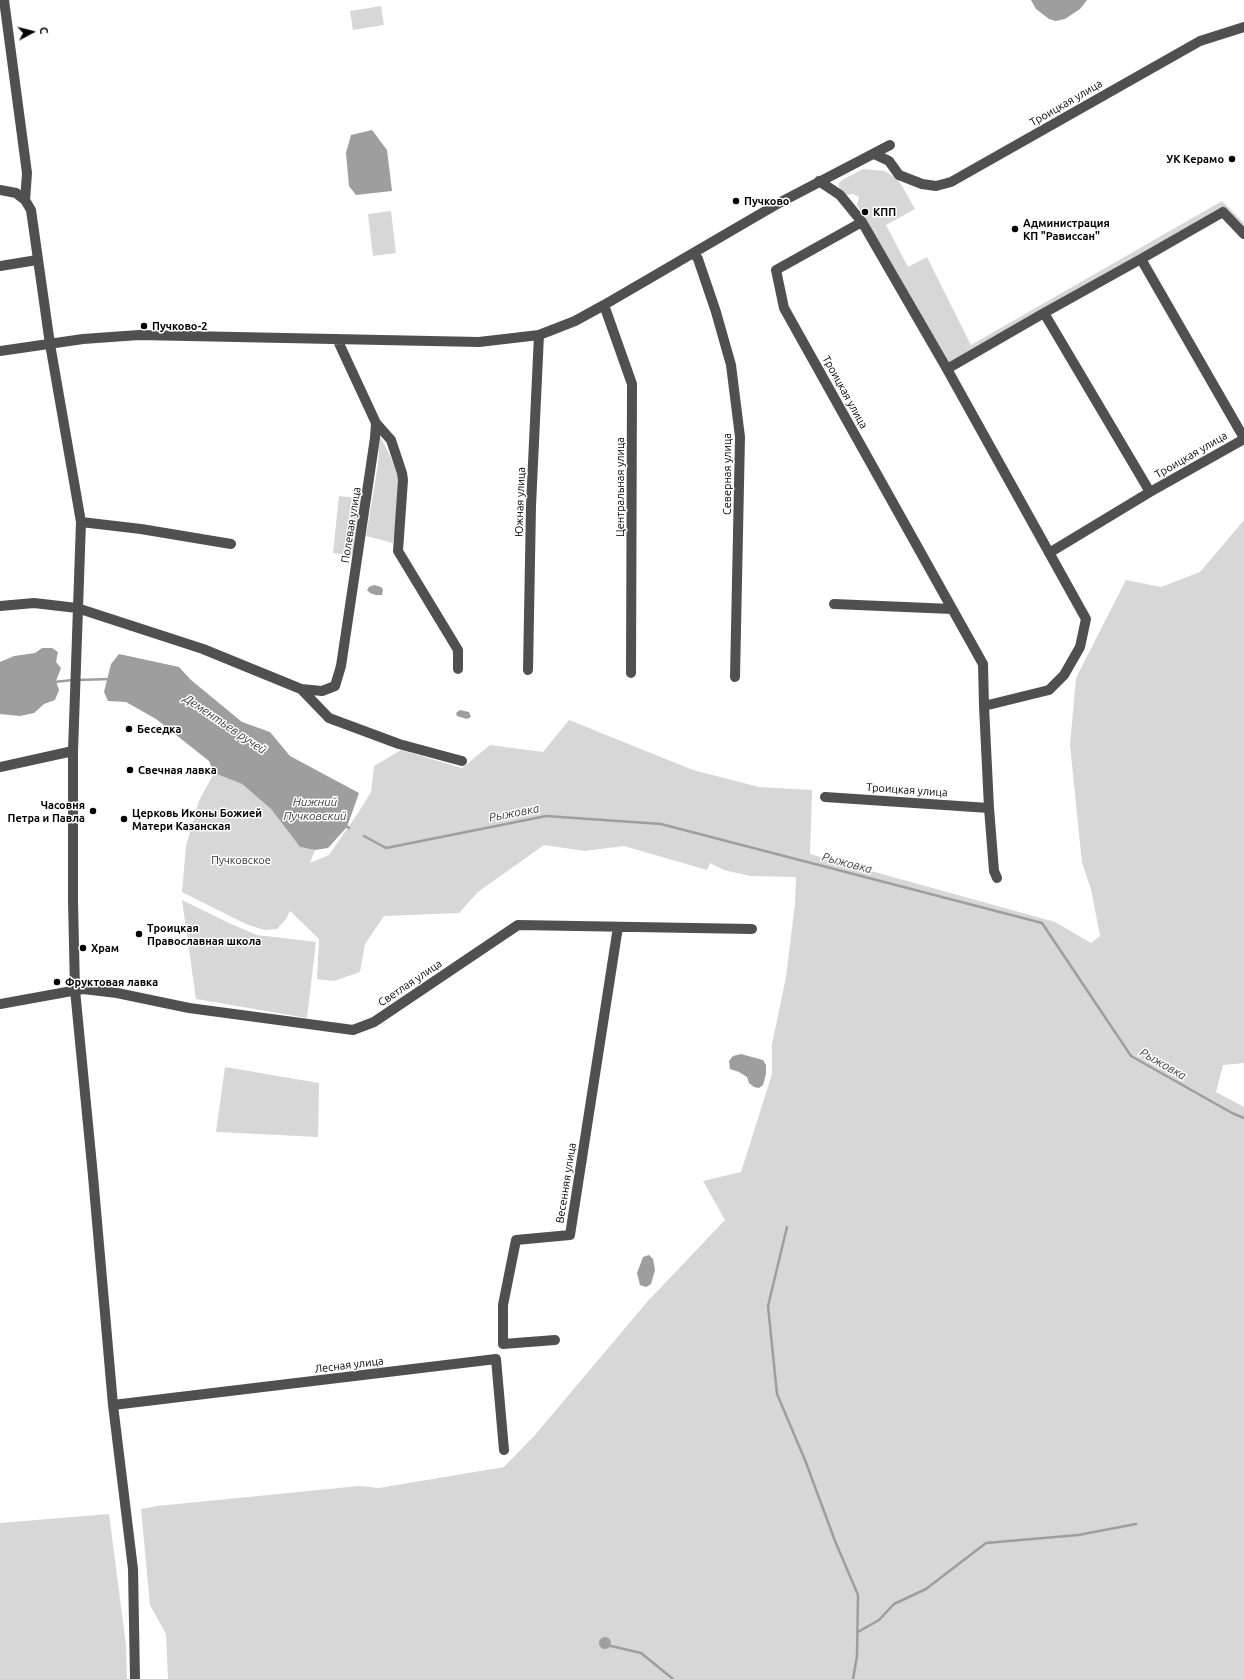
<!DOCTYPE html>
<meta charset="utf-8">
<style>
body{margin:0}
#map{position:relative;width:1244px;height:1679px;overflow:hidden;background:#fff;font-family:Ubuntu,sans-serif}
canvas{display:block}
.north{position:absolute;left:12px;top:12px;width:40px;height:40px;-webkit-text-stroke:3px #fff;paint-order:stroke;rotate:83deg;font-size:11px;font-weight:700;line-height:16px;text-align:center;color:#000}
.north::after{content:'';display:block;margin:auto;width:14px;height:18px;background:#000;clip-path:polygon(50% 0,100% 100%,50% 72%,0 100%)}
</style>
<div id="map">
<canvas width="1244" height="1679"></canvas>
<div class="north">С</div>
</div>
<script>
const c = document.querySelector('canvas').getContext('2d');
c.lineJoin = 'round';
function paint(path, color) {
  c.fillStyle = color;
  c.fill(path, 'evenodd');
}
function toPath(rows) {
  const path = new Path2D();
  for (const r of rows) {
    if (r.length === 3) {
      path.moveTo(r[0] + r[2], r[1]);
      path.arc(r[0], r[1], r[2], 0, 2 * Math.PI);
      continue;
    }
    path.moveTo(r[0], r[1]);
    for (let i = 2; i < r.length; i += 2) path.lineTo(r[i], r[i + 1]);
  }
  return path;
}
function trace(path, color, width, dash) {
  c.strokeStyle = color;
  c.lineWidth = width;
  c.lineCap = dash ? 'butt' : 'round';
  c.setLineDash(dash || []);
  c.stroke(path);
}
function write(font, color, halo, rows, align = 'center') {
  c.font = font + ' Ubuntu,sans-serif';
  c.lineWidth = 3;
  c.setLineDash([]);
  c.textBaseline = 'middle';
  c.strokeStyle = halo;
  c.fillStyle = color;
  for (const [text, x, y, turn = 0] of rows) {
    c.save();
    c.translate(x, y);
    c.rotate((+turn || 0) * Math.PI / 180);
    c.textAlign = isNaN(turn) ? turn : align;
    if (halo) c.strokeText(text, 0, 0);
    c.fillText(text, 0, 0);
    c.restore();
  }
}
paint(toPath([
 [381,6,384,25,353,30,350,11],
 [863,169,885,171,897,179,902,186,915,209,886,225,908,267,927,257,971,345,1222,201,1244,223,1244,229,1223,207,951,363,946,361,864,217,870,214,867,208,861,211,857,205,859,197,853,194,846,195,842,192,839,187,839,183,842,180],
 [391,211,396,253,373,256,368,214],
 [380,436,392,460,400,482,393,543,366,536,378,465],
 [339,496,365,499,355,556,333,553],
 [1244,520,1244,1063,1223,1065,1216,1092,1244,1107,1244,1679,168,1679,166,1634,150,1605,141,1509,157,1506,359,1486,379,1488,504,1467,535,1435,647,1302,725,1220,703,1181,741,1172,772,1074,772,1044,786,977,795,904,796,877,750,876,724,870,710,863,707,870,624,846,585,851,544,845,478,892,459,913,384,916,365,944,360,972,334,981,317,979,319,939,290,911,286,919,277,929,264,930,246,924,182,892,186,846,199,801,214,773,242,784,271,809,300,847,315,850,310,863,329,855,360,810,371,792,374,766,401,750,462,768,490,745,543,752,569,720,693,770,759,787,812,790,810,854,1055,922,1091,943,1100,936,1091,889,1082,863,1070,745,1076,678,1126,580,1161,587,1200,572],
 [182,900,231,924,257,935,316,942,307,1018,196,999],
 [225,1067,319,1083,318,1137,216,1132],
 [109,1514,126,1645,127,1679,0,1679,0,1523]
]), '#d7d7d7');
paint(toPath([
 [1031,0,1087,0,1080,9,1065,19,1056,21,1049,19,1036,9],
 [372,130,387,150,392,191,356,195,349,186,346,153,351,135],
 [374,585,381,587,383,590,382,595,376,595,370,593,367,590,369,587],
 [42,648,52,648,58,652,56,662,61,668,56,681,59,690,55,700,44,704,34,713,20,716,0,714,0,662,14,656,35,653],
 [119,654,179,667,191,680,242,722,270,732,290,756,359,793,347,827,328,848,315,850,300,847,271,809,242,784,214,773,209,761,156,719,126,702,108,701,104,692,111,664],
 [460,710,469,712,471,717,467,719,457,716,456,713],
 [741,1054,763,1060,766,1065,766,1074,763,1085,759,1088,754,1087,749,1083,747,1077,739,1072,730,1069,729,1061,733,1056],
 [649,1255,653,1259,655,1270,651,1284,646,1287,640,1285,637,1273,643,1257],
 [605,1643,6]
]), '#9e9e9e');
trace(toPath([
 [78,680,110,679],
 [54,682,73,680],
 [345,825,349,828],
 [364,836,386,848,546,816,661,824,1042,923,1131,1056,1232,1113,1244,1118],
 [787,1227,768,1306,777,1394,805,1460,835,1541,858,1595,857,1656,853,1679],
 [858,1632,879,1620,894,1604,926,1589,986,1543,1078,1535,1136,1524],
 [611,1646,641,1653,673,1679]
]), '#9e9e9e', 2.5);
trace(toPath([
 [4,0,27,173,25,200,31,210,50,344,81,522,73,751,73,901,75,990,93,1176,113,1405,133,1569,135,1679],
 [874,154,889,161,899,175,922,184,936,186,951,182,1200,41,1244,27],
 [819,181,840,195,862,222],
 [0,190,16,193,25,200],
 [862,222,947,369,1086,619,1080,647,1064,675,1049,690,984,706,983,664,784,308,776,270,862,222],
 [1244,234,1223,212,1141,259,1244,438],
 [694,253,698,259,716,312,731,365,740,437,735,677],
 [1141,259,1044,313,1150,492],
 [0,266,37,260],
 [604,305,632,384,631,673],
 [0,351,83,339,139,335,479,342,539,335,575,321,604,305,779,203,890,145],
 [947,369,1044,313],
 [376,423,391,440,402,473,403,480,398,551,458,650,458,669],
 [81,522,141,529,231,544],
 [1049,553,1150,492,1244,439],
 [834,604,952,609],
 [0,606,34,603,77,608,203,649,301,689,329,718,399,744,462,761],
 [528,670,531,506,539,335],
 [301,689,322,691,335,686,341,666,375,438,376,423,337,339],
 [984,706,989,808,994,871,997,878],
 [0,767,73,751],
 [825,797,989,808],
 [0,1004,83,989,117,993,189,1008,353,1030,374,1022,518,925,752,929],
 [555,1340,503,1344,503,1305,516,1240,570,1235,618,927],
 [113,1405,496,1359,504,1450]
]), '#505050', 10);
for (const [x, y, r, color] of [
 [1232,159,4,"#000"],
 [736,201,4,"#000"],
 [865,212,4,"#000"],
 [1015,229,4,"#000"],
 [144,326,4,"#000"],
 [129,729,4,"#000"],
 [130,770,4,"#000"],
 [93,811,4,"#000"],
 [124,819,4,"#000"],
 [139,934,4,"#000"],
 [83,948,4,"#000"],
 [57,982,4,"#000"]
]) {
  const dot = new Path2D();
  dot.arc(x, y, r, 0, 2 * Math.PI);
  c.fillStyle = color;
  c.fill(dot);
  trace(dot, '#fff', 1.5);
}
write('11px', '#000', '#fff', [
 ["Троицкая улица",1066,103,-30],
 ["Троицкая улица",845,392,61],
 ["Троицкая улица",1191,455,-30],
 ["Северная улица",727,474,-90],
 ["Центральная улица",620,487,-90],
 ["Южная улица",520,502,-88],
 ["Полевая улица",351,525,-81],
 ["Троицкая улица",907,790,4],
 ["Светлая улица",410,983,-34],
 ["Весенняя улица",566,1183,-81],
 ["Лесная улица",349,1365,-7]
]);
write('bold 11px', '#000', '#fff', [
 ["УК Керамо",1224,159,"right"],
 ["Пучково",744,201],
 ["КПП",873,212],
 ["Администрация",1023,223],
 ["КП \"Рависсан\"",1023,236],
 ["Пучково-2",152,326],
 ["Беседка",137,729],
 ["Свечная лавка",138,770],
 ["Часовня",85,805,"right"],
 ["Петра и Павла",85,818,"right"],
 ["Церковь Иконы Божией",132,813],
 ["Матери Казанская",132,826],
 ["Троицкая",147,928],
 ["Православная школа",147,941],
 ["Храм",91,948],
 ["Фруктовая лавка",65,982]
], 'left');
write('11px', '#2e2e2e', '#fff', [
 ["Пучковское",241,860]
]);
write('italic 12px', '#3f3f3f', '#fff', [
 ["Дементьев ручей",225,724,34],
 ["Нижний",315,802],
 ["Пучковский",315,816],
 ["Рыжовка",514,813,-11],
 ["Рыжовка",847,863,15],
 ["Рыжовка",1163,1064,30]
]);
</script>
